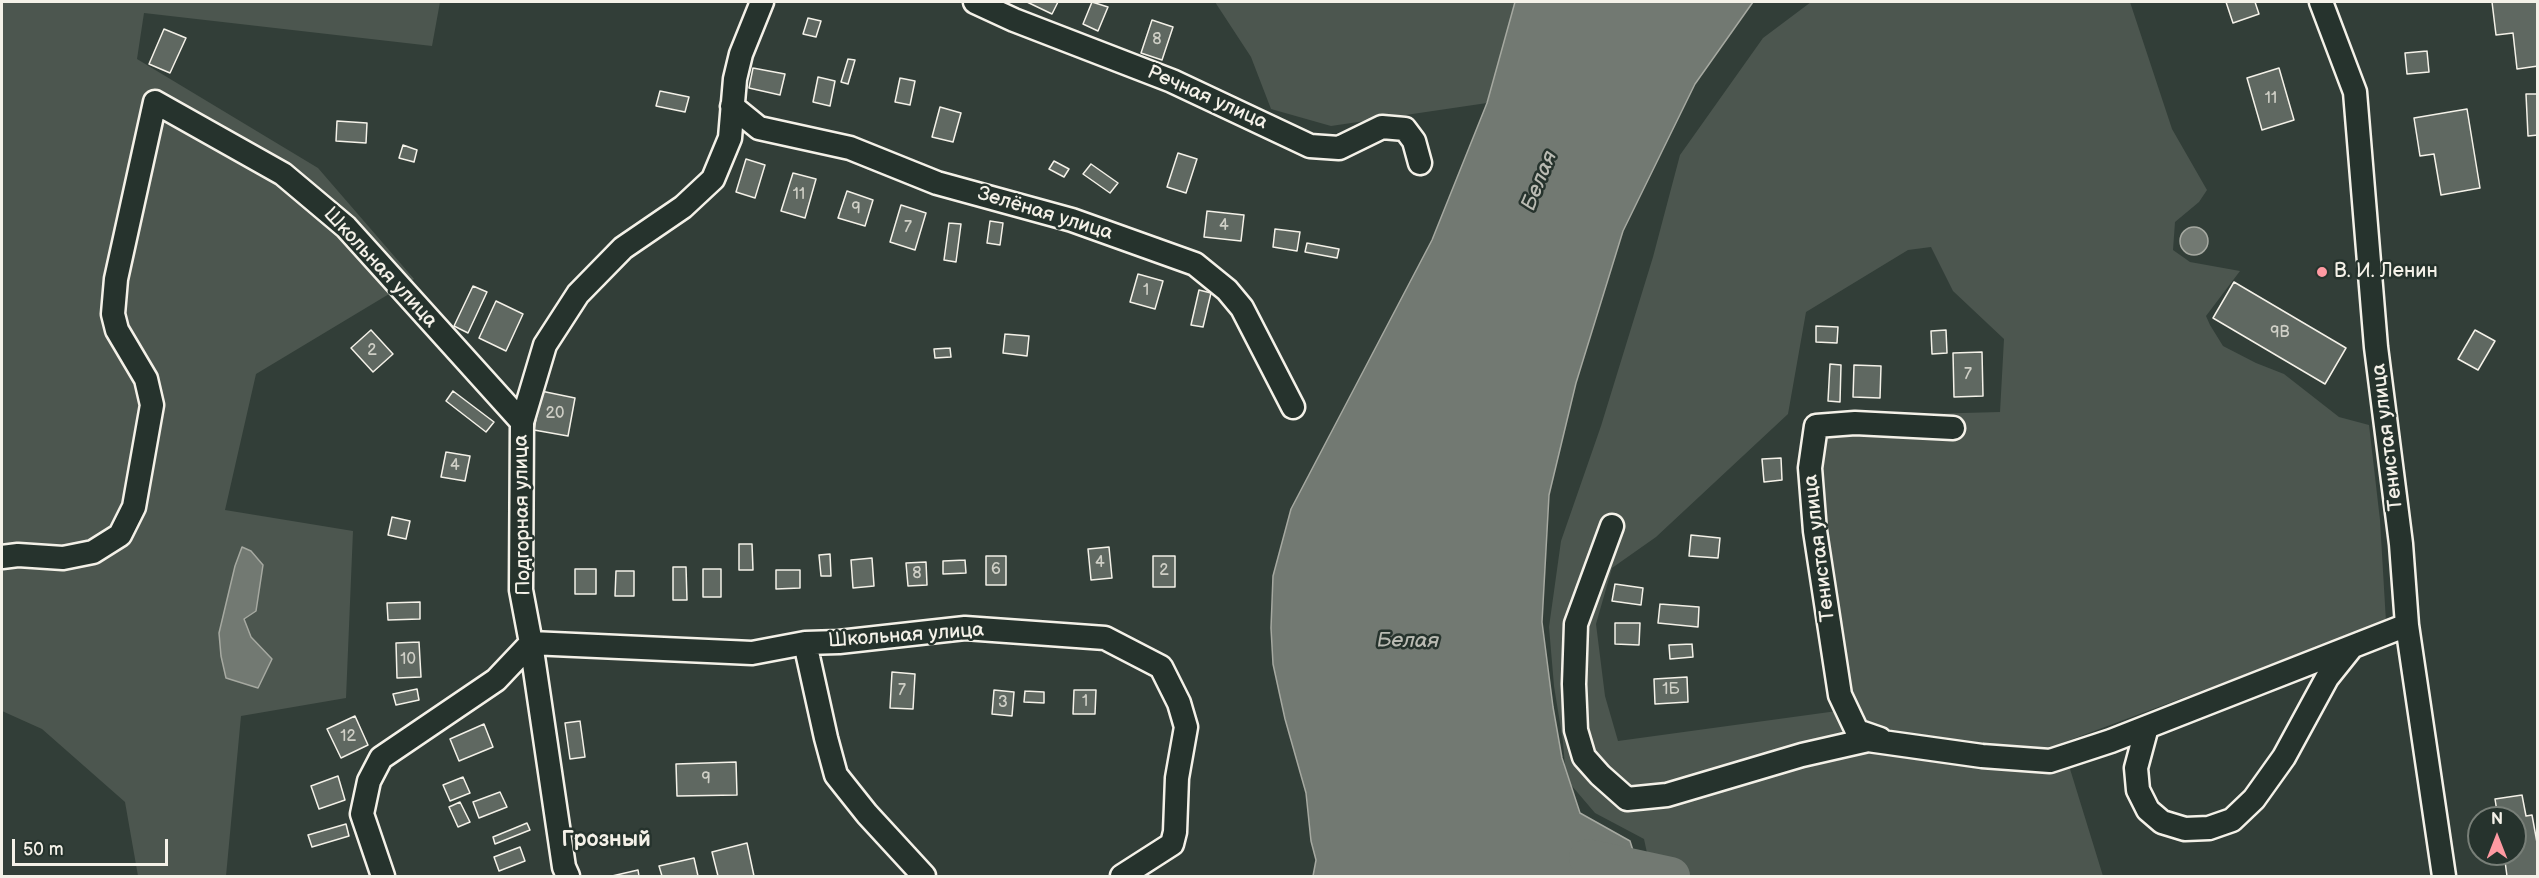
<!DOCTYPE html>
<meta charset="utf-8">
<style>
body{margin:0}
#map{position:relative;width:2539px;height:878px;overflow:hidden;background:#323e38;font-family:"Balsamiq Sans",sans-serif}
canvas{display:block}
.frame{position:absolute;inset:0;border:3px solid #f4f1e8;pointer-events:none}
.north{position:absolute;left:2467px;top:806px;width:60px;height:60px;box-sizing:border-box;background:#26332d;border:2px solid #787f78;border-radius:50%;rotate:0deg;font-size:16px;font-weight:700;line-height:24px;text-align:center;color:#f4f1e8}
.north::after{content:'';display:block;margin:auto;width:21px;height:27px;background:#ff9aa2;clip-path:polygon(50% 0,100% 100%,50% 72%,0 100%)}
.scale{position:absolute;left:12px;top:839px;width:156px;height:27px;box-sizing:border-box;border:3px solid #f4f1e8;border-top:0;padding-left:8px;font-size:18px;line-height:21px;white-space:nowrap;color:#f4f1e8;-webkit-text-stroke:4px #26332d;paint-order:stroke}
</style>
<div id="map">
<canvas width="2539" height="878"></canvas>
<div class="frame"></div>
<div class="north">N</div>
<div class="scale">50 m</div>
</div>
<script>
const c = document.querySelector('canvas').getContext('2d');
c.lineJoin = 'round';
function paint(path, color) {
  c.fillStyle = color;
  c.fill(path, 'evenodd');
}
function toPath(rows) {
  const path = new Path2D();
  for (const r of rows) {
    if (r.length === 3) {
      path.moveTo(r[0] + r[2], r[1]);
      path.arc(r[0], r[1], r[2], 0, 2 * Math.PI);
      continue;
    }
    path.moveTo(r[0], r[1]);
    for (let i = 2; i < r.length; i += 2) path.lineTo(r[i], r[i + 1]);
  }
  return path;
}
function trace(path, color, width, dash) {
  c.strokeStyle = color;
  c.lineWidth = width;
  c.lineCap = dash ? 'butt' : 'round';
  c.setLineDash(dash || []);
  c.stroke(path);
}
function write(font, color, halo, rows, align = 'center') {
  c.font = font + ' "Balsamiq Sans",sans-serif';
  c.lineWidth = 5;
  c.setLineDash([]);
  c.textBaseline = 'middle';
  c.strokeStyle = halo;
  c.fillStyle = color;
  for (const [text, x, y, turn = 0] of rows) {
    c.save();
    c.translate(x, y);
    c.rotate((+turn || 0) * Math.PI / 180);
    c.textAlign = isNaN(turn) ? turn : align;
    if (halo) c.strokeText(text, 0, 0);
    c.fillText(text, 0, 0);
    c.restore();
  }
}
paint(toPath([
 [2,2,440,2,432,46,144,13,137,59,318,168,414,279,256,374,225,510,353,531,346,698,241,716,226,876,138,876,125,802,42,729,2,711],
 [1215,2,1515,2,1487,103,1331,126,1271,109,1251,57],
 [1811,2,2130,2,2172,129,2207,190,2199,202,2175,222,2173,250,2190,262,2240,271,2206,316,2210,325,2223,346,2256,363,2284,374,2339,417,2369,425,2380,520,2386,622,2062,743,2103,876,1652,876,1644,839,1595,813,1566,779,1563,742,1554,686,1549,627,1561,541,1601,426,1653,257,1680,155,1763,38],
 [1931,247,1953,291,2004,339,2000,412,1812,417,1837,711,1618,741,1605,696,1596,624,1612,568,1656,537,1788,414,1806,312,1908,250]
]), '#4c564f');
const water = toPath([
 [1515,2,1753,2,1695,84,1623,231,1576,383,1549,495,1542,622,1553,707,1562,758,1580,813,1630,841,1641,876,1313,876,1316,860,1311,841,1306,793,1285,719,1273,664,1271,628,1273,576,1291,509,1432,240,1487,103,1515,2],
 [2194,241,14],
 [242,547,251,551,263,565,256,611,244,619,251,637,272,659,258,688,226,678,221,656,219,633,235,566,242,547]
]);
paint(water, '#727972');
trace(water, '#a6a9a1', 1.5);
trace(toPath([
 [1588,858,1671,876]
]), '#727972', 38);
const building = toPath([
 [1027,2,1058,2,1052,14,1027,2],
 [1092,2,1108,7,1098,31,1083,24,1092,2],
 [2226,2,2255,2,2259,14,2233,23,2226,2],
 [2492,2,2538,2,2538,66,2517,69,2513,33,2496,35,2492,2],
 [808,18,821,21,816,37,803,34,808,18],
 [1152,20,1173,27,1162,60,1141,53,1152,20],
 [164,29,186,38,170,73,149,64,164,29],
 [2427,51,2429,72,2407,74,2405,53,2427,51],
 [848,59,855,60,848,84,841,82,848,59],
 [753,68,785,74,780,95,749,88,753,68],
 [2279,68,2294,120,2262,130,2247,78,2279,68],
 [818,77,835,81,830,106,813,102,818,77],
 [900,78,915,81,910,105,895,102,900,78],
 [660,91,689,97,685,112,656,106,660,91],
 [2526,94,2538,94,2538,135,2528,136,2526,94],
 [940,107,961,113,953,142,932,137,940,107],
 [2467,109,2480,188,2441,195,2434,154,2420,156,2414,118,2467,109],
 [337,121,367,123,366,143,336,141,337,121],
 [403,145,417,150,414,162,399,158,403,145],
 [1178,153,1197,159,1186,193,1167,187,1178,153],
 [746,159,765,165,755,198,736,192,746,159],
 [1054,161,1069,169,1064,177,1049,169,1054,161],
 [1091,164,1118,183,1110,193,1083,174,1091,164],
 [793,173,816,179,805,218,781,211,793,173],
 [847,191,873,200,865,226,838,218,847,191],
 [901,205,926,213,915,250,890,242,901,205],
 [1207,211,1244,215,1241,241,1204,237,1207,211],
 [990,221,1003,223,1000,245,987,243,990,221],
 [949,223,961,224,956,262,944,260,949,223],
 [1275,229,1300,232,1297,251,1273,247,1275,229],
 [1307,243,1339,249,1337,258,1305,252,1307,243],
 [1138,274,1163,281,1155,309,1130,302,1138,274],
 [2234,282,2346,348,2325,384,2213,318,2234,282],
 [473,286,487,292,468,333,454,326,473,286],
 [1199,290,1211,293,1203,327,1191,325,1199,290],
 [496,301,523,314,506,351,479,338,496,301],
 [1816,326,1838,327,1837,343,1816,342,1816,326],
 [371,330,393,354,373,372,351,348,371,330],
 [1946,330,1947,353,1932,354,1931,331,1946,330],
 [2475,330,2495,341,2478,370,2458,359,2475,330],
 [1005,334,1029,336,1027,356,1003,353,1005,334],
 [950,348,951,357,935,358,934,349,950,348],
 [1982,352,1983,396,1954,397,1953,353,1982,352],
 [1830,364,1841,365,1840,402,1828,401,1830,364],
 [1854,365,1881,366,1880,398,1853,397,1854,365],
 [453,391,494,422,486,432,446,401,453,391],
 [541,391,575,398,568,436,534,430,541,391],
 [446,452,470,456,465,481,441,477,446,452],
 [1781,458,1782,480,1764,482,1762,459,1781,458],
 [392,517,410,521,406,539,388,535,392,517],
 [1691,535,1720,538,1718,558,1689,556,1691,535],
 [739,544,752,544,753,570,739,570,739,544],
 [1109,547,1112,578,1091,580,1088,549,1109,547],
 [830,554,831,576,821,576,819,555,830,554],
 [986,556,1006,556,1006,585,986,585,986,556],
 [1153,556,1175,556,1175,587,1153,587,1153,556],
 [872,558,874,586,853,588,851,560,872,558],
 [965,560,966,573,943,574,943,561,965,560],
 [926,562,927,585,908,586,906,563,926,562],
 [673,567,686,567,687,600,673,600,673,567],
 [575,569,596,569,596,594,575,594,575,569],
 [703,569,721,569,721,597,703,597,703,569],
 [776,570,800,570,800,588,776,589,776,570],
 [616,571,634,571,634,596,615,596,616,571],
 [1615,584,1643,588,1641,605,1612,601,1615,584],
 [420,602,420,619,388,620,387,603,420,602],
 [1660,604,1699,607,1698,627,1658,623,1660,604],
 [1615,623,1640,623,1639,645,1615,644,1615,623],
 [419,642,421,677,397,678,396,643,419,642],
 [1692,644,1693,657,1670,659,1669,645,1692,644],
 [892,672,915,674,913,709,890,708,892,672],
 [1687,677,1688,702,1655,704,1654,679,1687,677],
 [417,689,419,700,396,705,393,694,417,689],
 [994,690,1014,692,1012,716,992,714,994,690],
 [1074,690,1096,690,1095,714,1073,714,1074,690],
 [1025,691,1044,692,1044,703,1024,702,1025,691],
 [355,716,368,745,341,758,327,729,355,716],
 [580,721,585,757,570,759,565,723,580,721],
 [484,724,493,747,459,761,450,739,484,724],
 [736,762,737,795,677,796,676,764,736,762],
 [338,776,345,800,319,809,311,786,338,776],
 [463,777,470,793,450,801,443,785,463,777],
 [500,792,507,807,479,818,473,802,500,792],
 [2522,795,2526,816,2532,815,2538,848,2538,876,2507,876,2504,854,2515,854,2515,818,2498,818,2495,799,2522,795],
 [460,802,470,822,458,827,449,807,460,802],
 [527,823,530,830,495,844,493,837,527,823],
 [346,824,349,836,312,847,308,835,346,824],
 [747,843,754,876,718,876,712,852,747,843],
 [520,847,525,861,499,871,494,857,520,847],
 [694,858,698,876,662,876,659,866,694,858],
 [638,870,639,876,612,876,638,870]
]);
paint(building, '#5f6861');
trace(building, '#f4f1e8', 1.5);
const minor = toPath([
 [975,2,1014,20,1172,81,1310,146,1339,148,1382,127,1405,129,1414,141,1420,163],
 [2321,2,2355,92,2376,347,2401,544,2407,625,2444,876],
 [732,106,759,128,850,148,937,183,1072,220,1195,264,1227,290,1242,308,1293,407],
 [1612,526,1576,624,1574,684,1576,730,1584,757,1600,775,1627,799,1667,795,1802,755,1868,740,1982,756,2050,761,2111,741,2407,625],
 [2,557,18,555,63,558,93,552,120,535,134,507,152,405,146,379,117,330,113,314,116,279,155,102,283,174,346,227,522,422],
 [805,643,826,738,836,775,867,814,924,876],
 [2147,727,2136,768,2138,790,2148,810,2162,822,2185,829,2209,828,2232,820,2254,799,2284,757,2327,678,2351,648],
 [1880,739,1857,731,1840,695,1815,531,1810,468,1816,426,1855,423,1953,428],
 [383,876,362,814,369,781,381,758,496,680,531,643,752,653,805,643,839,642,965,628,1105,638,1161,667,1179,703,1186,727,1177,778,1175,832,1172,844,1122,876],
 [568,876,564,867,531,643,521,590,522,422,545,345,578,294,623,248,683,207,713,179,730,138,735,79,741,54,762,2]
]);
trace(minor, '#f4f1e8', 27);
trace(minor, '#26332d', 22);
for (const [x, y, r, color] of [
 [2322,272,6,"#ff9aa2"]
]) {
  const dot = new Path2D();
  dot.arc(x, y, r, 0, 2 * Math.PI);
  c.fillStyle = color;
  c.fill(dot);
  trace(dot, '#26332d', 2);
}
write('16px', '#cfcfc6', null, [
 ["8",1157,40],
 ["11",2271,99],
 ["11",799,195],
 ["9",856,209],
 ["4",1224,226],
 ["7",908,228],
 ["1",1146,291],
 ["9В",2280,333],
 ["2",372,351],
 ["7",1968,375],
 ["20",555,414],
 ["4",455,466],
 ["4",1100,563],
 ["6",996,570],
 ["2",1164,571],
 ["8",917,574],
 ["10",408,660],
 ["1Б",1671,690],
 ["7",902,691],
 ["1",1085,702],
 ["3",1003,703],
 ["12",348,737],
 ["9",706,779]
]);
write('20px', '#f4f1e8', '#26332d', [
 ["Речная улица",1207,98,24],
 ["Зелёная улица",1045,214,17],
 ["Школьная улица",380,268,47],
 ["Тенистая улица",2388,437,-97],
 ["Подгорная улица",523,515,-91],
 ["Тенистая улица",1820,548,-97],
 ["Школьная улица",906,636,-4]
]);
write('20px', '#f4f1e8', '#26332d', [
 ["В. И. Ленин",2334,272]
], 'left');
write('italic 21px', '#babbb3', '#26332d', [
 ["Белая",1540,181,-68],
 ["Белая",1408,642]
]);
write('bold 22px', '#f4f1e8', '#26332d', [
 ["Грозный",606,840]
]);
</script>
